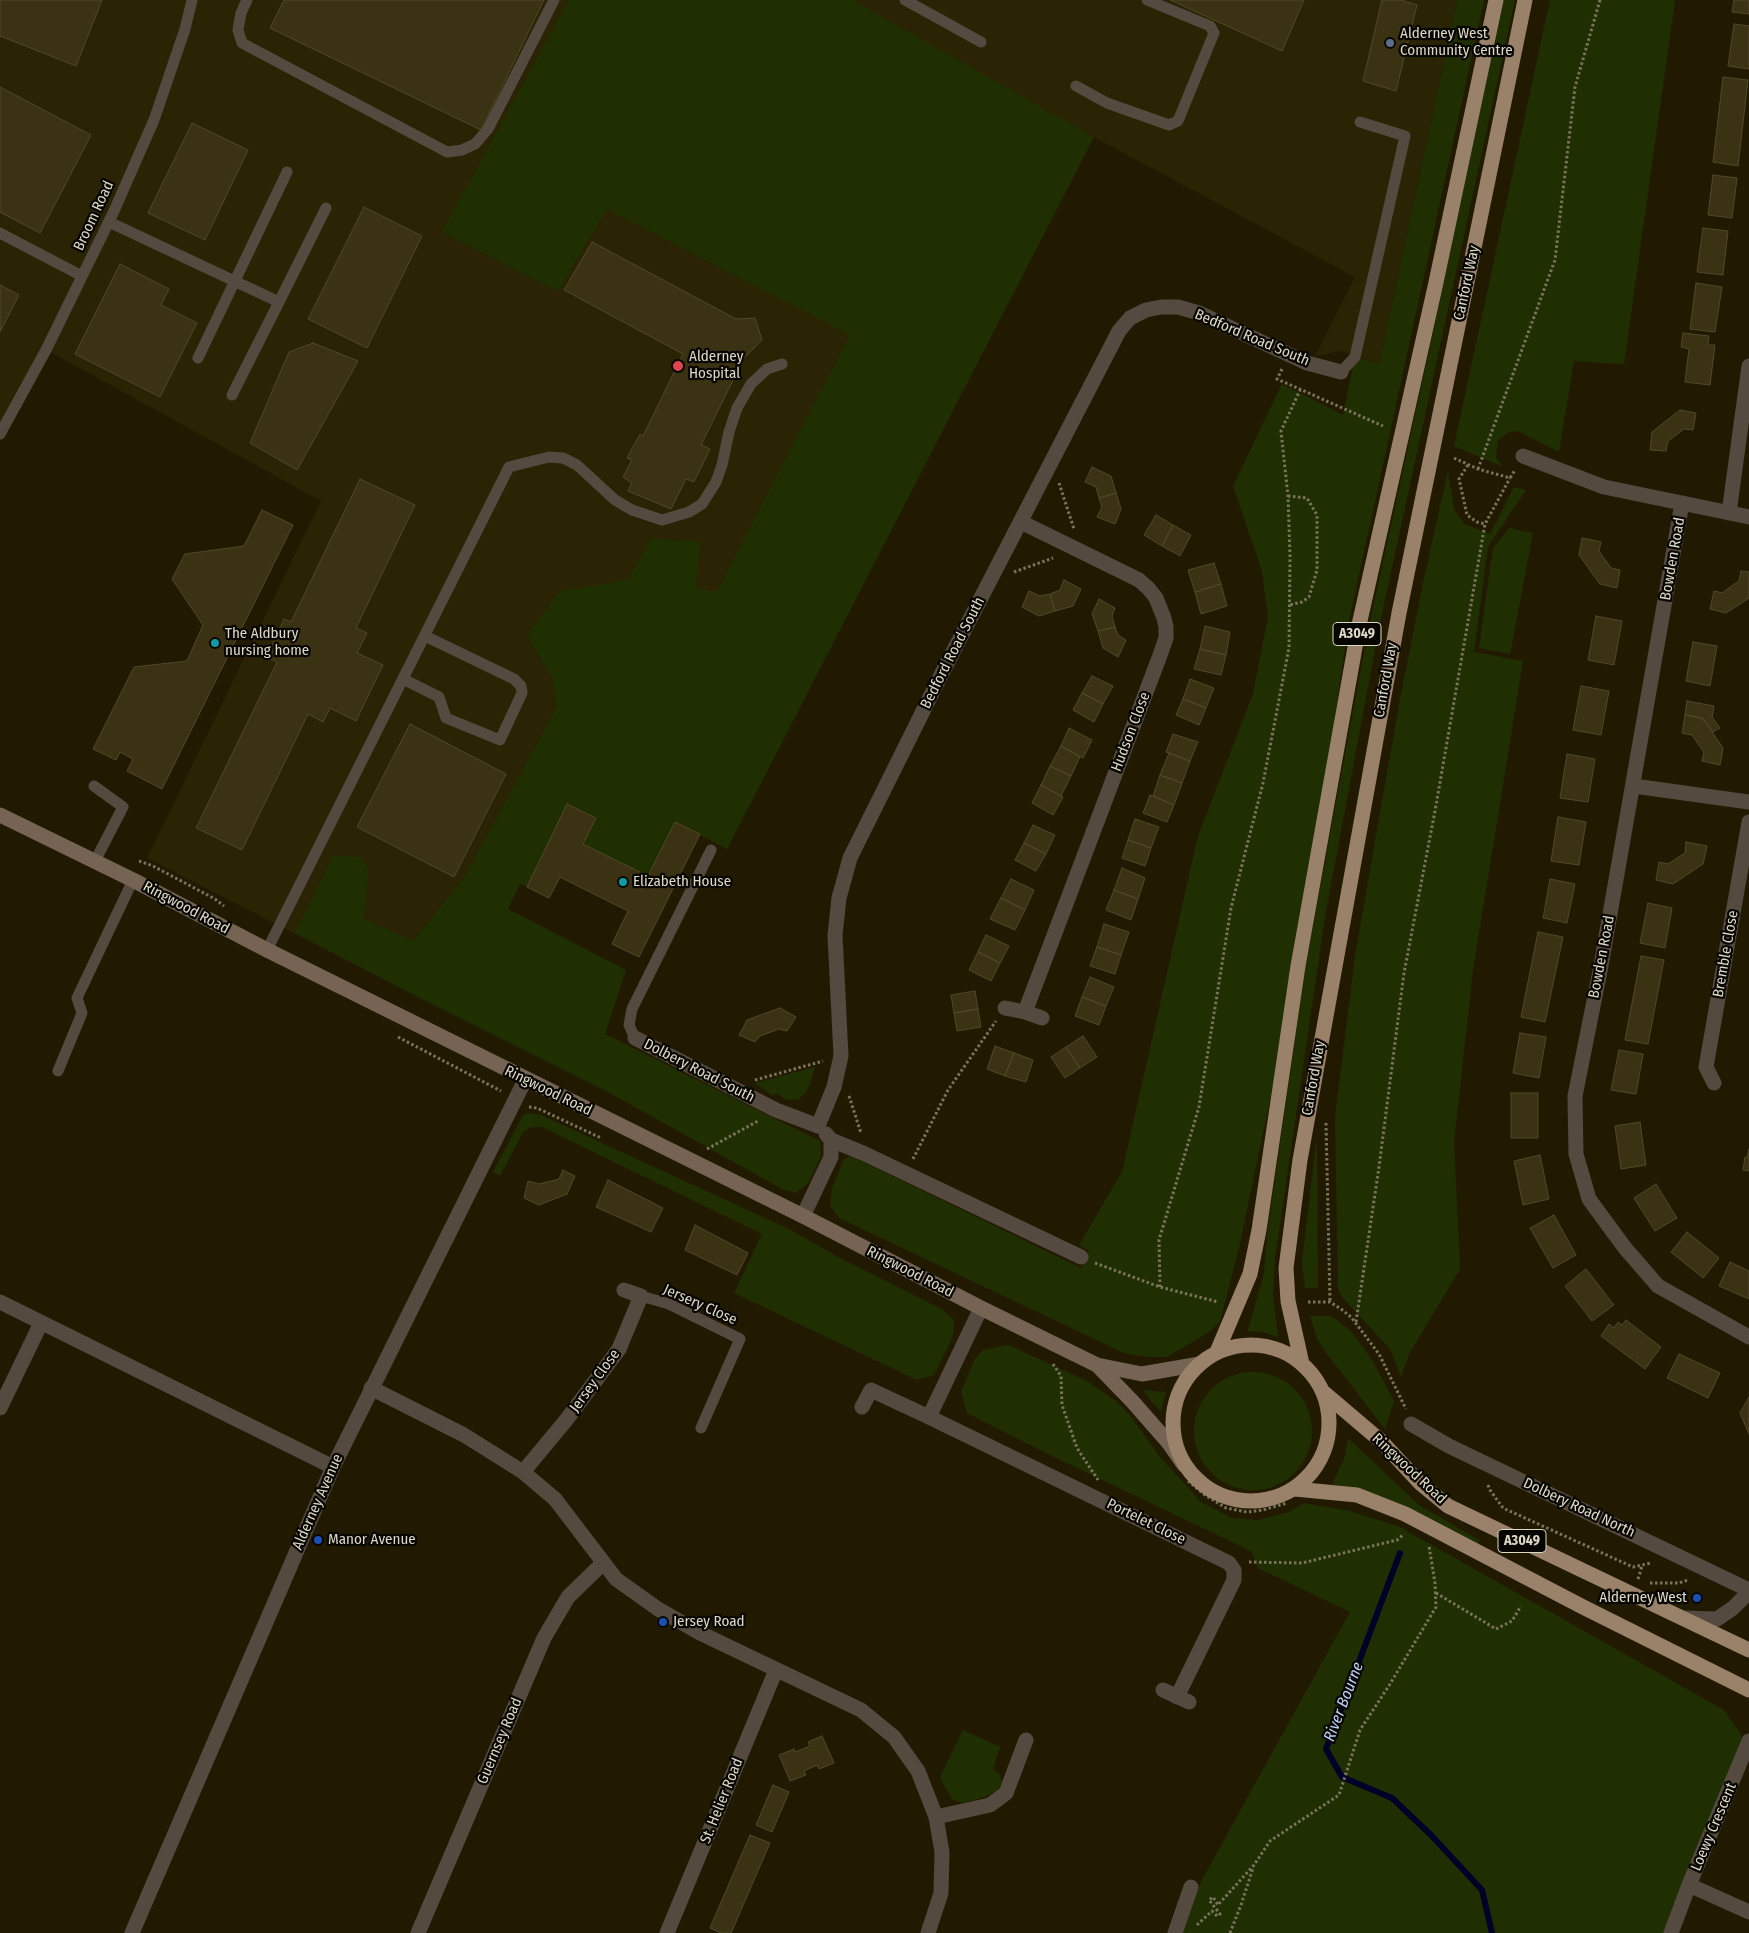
<!DOCTYPE html>
<style>
body{margin:0}
canvas{display:block;background:#221a00}
</style>
<canvas width="1749" height="1933"></canvas>
<script>
const c = document.querySelector('canvas').getContext('2d');
c.lineJoin = 'round';
function paint(path, color) {
  c.fillStyle = color;
  c.fill(path, 'evenodd');
}
function toPath(rows) {
  const path = new Path2D();
  for (const r of rows) {
    if (r.length === 3) {
      path.moveTo(r[0] + r[2], r[1]);
      path.arc(r[0], r[1], r[2], 0, 2 * Math.PI);
      continue;
    }
    path.moveTo(r[0], r[1]);
    for (let i = 2; i < r.length; i += 2) path.lineTo(r[i], r[i + 1]);
  }
  return path;
}
function trace(path, color, width, dash) {
  c.strokeStyle = color;
  c.lineWidth = width;
  c.lineCap = dash ? 'butt' : 'round';
  c.setLineDash(dash || []);
  c.stroke(path);
}
function write(font, color, halo, rows, align = 'center') {
  c.font = font + ' "Fira Sans Condensed",sans-serif';
  c.lineWidth = 4.5;
  c.setLineDash([]);
  c.textBaseline = 'middle';
  c.strokeStyle = halo;
  c.fillStyle = color;
  for (const [text, x, y, turn = 0] of rows) {
    c.save();
    c.translate(x, y);
    c.rotate((+turn || 0) * Math.PI / 180);
    c.textAlign = isNaN(turn) ? turn : align;
    if (halo) c.strokeText(text, 0, 0);
    c.fillText(text, 0, 0);
    c.restore();
  }
}
paint(toPath([
 [0,0,1457,0,1379,364,1340,351,1315,356,1355,277,1094,137,754,794,581,707,416,996,147,858,321,501,47,350,0,434]
]), '#2a2304');
paint(toPath([
 [569,0,852,0,1094,137,727,849,675,822,648,876,583,844,596,818,568,804,527,887,520,884,508,909,626,970,605,1034,820,1141,821,1156,808,1183,796,1193,782,1189,606,1091,416,996,295,933,333,855,361,857,369,870,364,919,413,941,464,878,557,707,552,677,527,635,560,591,628,580,651,538,700,542,696,587,716,593,850,335,607,209,558,291,442,232],
 [1457,0,1484,0,1349,621,1298,966,1239,1248,1220,1321,1211,1331,1167,1357,1148,1357,1124,1353,839,1218,830,1205,832,1188,844,1159,851,1156,1081,1268,1089,1251,1079,1245,1122,1172,1198,836,1253,694,1268,617,1262,571,1233,486,1282,384,1343,415,1355,357,1379,364],
 [1501,0,1515,0,1380,623,1325,917,1275,1258,1273,1296,1278,1337,1263,1332,1248,1331,1264,1273,1267,1235,1305,969,1369,626,1443,287],
 [1550,0,1675,0,1624,364,1574,361,1559,452,1520,432,1510,431,1498,440,1496,457,1503,467,1454,446],
 [1448,471,1454,509,1464,524,1490,534,1514,487,1526,490,1488,547,1474,652,1523,661,1473,970,1454,1142,1460,1269,1409,1354,1401,1377,1390,1349,1342,1297,1338,1289,1335,1117,1355,956,1371,864,1399,705,1423,583],
 [1509,528,1533,533,1510,654,1479,648,1493,548],
 [815,1067,810,1085,806,1092,798,1100,785,1099,776,1093,773,1096,755,1083],
 [529,1113,541,1115,789,1229,840,1258,943,1310,954,1320,953,1336,934,1375,917,1380,734,1293,762,1234,542,1127,531,1127,523,1132,500,1176,493,1172,523,1115],
 [1317,1136,1318,1288,1305,1288,1302,1261],
 [1310,1316,1331,1316,1350,1330,1372,1360,1394,1401,1385,1429,1328,1355,1317,1339],
 [1008,1345,1087,1381,1116,1401,1129,1414,1160,1457,1201,1502,1232,1518,1258,1520,1289,1512,1304,1503,1349,1511,1398,1526,1724,1710,1748,1745,1671,1933,1181,1933,1203,1878,1350,1612,1258,1568,1251,1551,1052,1456,967,1413,961,1391,976,1357,983,1350],
 [1253,1431,59],
 [1143,1390,1166,1392,1161,1411,1150,1400],
 [1348,1438,1419,1505,1479,1540,1479,1544,1426,1517,1372,1494,1332,1484,1345,1457],
 [963,1730,1000,1747,993,1769,1000,1775,1002,1783,996,1791,984,1797,964,1803,952,1800,940,1777]
]), '#1f2f01');
trace(toPath([
 [1400,1553,1326,1749,1342,1777,1392,1798,1431,1835,1482,1890,1492,1933]
]), '#000029', 6);
const building = toPath([
 [0,0,102,0,76,66,0,36,0,0],
 [284,0,544,0,481,130,270,28,284,0],
 [1170,0,1304,0,1282,51,1170,0],
 [1382,0,1401,0,1417,5,1396,91,1363,81,1382,0],
 [1734,0,1749,0,1749,14,1732,12,1734,0],
 [1734,24,1749,26,1749,69,1728,66,1734,24],
 [1723,77,1748,80,1738,166,1713,162,1723,77],
 [0,87,91,135,40,233,0,212,0,87],
 [192,123,248,150,205,240,148,213,192,123],
 [1713,175,1737,178,1732,218,1708,215,1713,175],
 [364,207,422,236,367,348,308,319,364,207],
 [1703,228,1728,231,1723,275,1697,272,1703,228],
 [592,242,736,319,755,318,762,340,744,358,701,445,710,449,694,482,686,479,671,509,628,491,632,483,623,477,632,460,627,458,640,434,643,436,683,354,564,290,592,242],
 [120,264,169,289,161,305,197,323,160,397,75,354,120,264],
 [1696,283,1722,287,1715,332,1690,329,1696,283],
 [0,285,19,295,0,332,0,285],
 [1683,333,1709,336,1708,345,1715,345,1710,385,1685,382,1689,349,1681,347,1683,333],
 [313,343,358,361,297,470,250,443,289,352,313,343],
 [1680,410,1696,413,1693,430,1684,429,1668,441,1666,451,1650,450,1652,432,1680,410],
 [1092,467,1111,476,1116,493,1099,498,1096,487,1085,482,1092,467],
 [360,479,415,505,356,628,367,633,357,653,383,665,356,721,330,708,323,722,308,714,242,850,196,828,277,662,266,657,284,619,291,622,360,479],
 [1116,493,1121,509,1115,524,1097,517,1102,507,1099,498,1116,493],
 [262,510,293,525,162,789,127,771,133,759,120,752,116,760,93,749,134,667,187,661,203,625,172,579,185,554,244,546,262,510],
 [1156,515,1173,525,1162,546,1144,535,1156,515],
 [1173,525,1191,535,1180,556,1162,546,1173,525],
 [1582,538,1601,542,1599,551,1611,568,1620,570,1617,588,1600,584,1579,555,1582,538],
 [1214,563,1221,584,1195,592,1188,570,1214,563],
 [1741,571,1749,572,1749,598,1726,613,1710,609,1714,591,1722,593,1739,581,1741,571],
 [1064,580,1081,589,1073,606,1055,611,1050,594,1060,590,1064,580],
 [1221,584,1227,606,1201,614,1195,592,1221,584],
 [1029,591,1040,596,1050,594,1055,611,1039,616,1022,607,1029,591],
 [1099,599,1115,608,1112,616,1115,627,1098,631,1092,614,1099,599],
 [1596,616,1622,621,1614,665,1588,660,1596,616],
 [1205,626,1230,632,1226,655,1200,649,1205,626],
 [1115,627,1118,635,1126,640,1118,657,1103,648,1098,631,1115,627],
 [1693,642,1717,646,1710,686,1686,681,1693,642],
 [1200,649,1226,655,1221,675,1194,669,1200,649],
 [1092,676,1113,686,1103,704,1082,693,1092,676],
 [1190,679,1214,688,1206,708,1183,699,1190,679],
 [1581,686,1609,691,1601,735,1573,730,1581,686],
 [1082,693,1103,704,1094,722,1073,710,1082,693],
 [1183,699,1206,708,1199,725,1176,715,1183,699],
 [1687,701,1714,706,1712,717,1720,728,1713,732,1702,718,1685,715,1687,701],
 [1685,715,1702,718,1704,720,1723,748,1720,765,1702,761,1704,752,1692,735,1682,733,1685,715],
 [410,724,506,774,454,877,357,827,410,724],
 [1069,728,1092,740,1083,758,1061,746,1069,728],
 [1173,734,1198,742,1190,761,1166,752,1173,734],
 [1061,746,1080,757,1071,776,1050,766,1061,746],
 [1169,753,1190,761,1182,783,1160,775,1169,753],
 [1567,754,1595,759,1588,802,1560,798,1567,754],
 [1050,766,1071,776,1061,796,1041,785,1050,766],
 [1160,775,1182,783,1174,805,1153,796,1160,775],
 [1041,785,1063,797,1053,815,1032,803,1041,785],
 [1150,795,1174,805,1167,822,1143,813,1150,795],
 [567,804,596,818,583,844,648,876,675,822,700,834,639,957,612,944,628,911,560,877,549,898,527,887,567,804],
 [1558,817,1586,822,1579,865,1551,861,1558,817],
 [1135,819,1159,827,1151,848,1128,840,1135,819],
 [1033,825,1055,835,1046,854,1024,843,1033,825],
 [1128,840,1151,848,1145,866,1122,858,1128,840],
 [1686,842,1707,846,1703,864,1673,884,1656,880,1659,862,1668,864,1685,853,1686,842],
 [1024,843,1046,854,1036,871,1015,860,1024,843],
 [1122,868,1145,878,1138,899,1114,890,1122,868],
 [1011,879,1034,890,1025,910,1001,898,1011,879],
 [1550,879,1575,884,1567,923,1543,918,1550,879],
 [1114,890,1138,899,1131,920,1106,910,1114,890],
 [1001,898,1025,910,1015,930,990,919,1001,898],
 [1648,903,1672,908,1665,948,1640,943,1648,903],
 [1104,924,1129,932,1121,955,1097,947,1104,924],
 [1538,932,1563,937,1545,1022,1521,1017,1538,932],
 [986,935,1009,946,1000,963,978,952,986,935],
 [1097,947,1121,955,1115,974,1090,966,1097,947],
 [978,952,1000,963,991,981,969,970,978,952],
 [1641,956,1664,960,1648,1044,1625,1040,1641,956],
 [1090,977,1114,987,1106,1006,1082,997,1090,977],
 [975,991,978,1009,954,1013,951,995,975,991],
 [1082,997,1106,1006,1099,1025,1075,1016,1082,997],
 [780,1008,796,1017,787,1031,779,1029,760,1036,755,1042,739,1035,747,1020,780,1008],
 [978,1009,981,1027,957,1031,954,1013,978,1009],
 [1520,1033,1546,1037,1539,1078,1513,1073,1520,1033],
 [1083,1036,1097,1057,1080,1068,1066,1047,1083,1036],
 [995,1046,1014,1053,1005,1076,987,1069,995,1046],
 [1066,1047,1080,1068,1065,1078,1051,1057,1066,1047],
 [1619,1050,1643,1054,1636,1094,1611,1090,1619,1050],
 [1014,1053,1033,1060,1026,1082,1005,1076,1014,1053],
 [1511,1093,1538,1093,1538,1138,1511,1138,1511,1093],
 [1640,1122,1646,1165,1621,1169,1615,1126,1640,1122],
 [1749,1149,1749,1171,1743,1170,1745,1157,1747,1158,1749,1149],
 [1540,1155,1549,1199,1523,1205,1514,1161,1540,1155],
 [563,1170,575,1176,567,1194,539,1205,524,1198,528,1181,539,1184,559,1179,563,1170],
 [608,1180,663,1208,651,1232,596,1207,608,1180],
 [1656,1184,1677,1218,1655,1231,1634,1198,1656,1184],
 [1554,1215,1576,1255,1553,1268,1530,1228,1554,1215],
 [695,1225,748,1253,737,1275,685,1250,695,1225],
 [1687,1232,1719,1258,1703,1278,1671,1252,1687,1232],
 [1730,1262,1749,1271,1749,1299,1719,1286,1730,1262],
 [1586,1269,1614,1305,1592,1321,1565,1286,1586,1269],
 [1626,1320,1661,1347,1645,1369,1601,1336,1609,1324,1614,1328,1618,1322,1622,1325,1626,1320],
 [1679,1354,1720,1373,1708,1398,1667,1378,1679,1354],
 [1749,1397,1749,1434,1740,1413,1749,1397],
 [822,1736,834,1763,819,1769,817,1765,804,1771,806,1775,790,1781,779,1755,794,1749,795,1752,810,1746,808,1742,822,1736],
 [773,1785,789,1792,772,1832,756,1825,773,1785],
 [750,1835,770,1843,731,1933,721,1933,710,1928,750,1835]
]);
paint(building, '#3a3212');
trace(building, '#504929', 1);
trace(toPath([
 [1282,369,1277,379,1383,426],
 [1454,458,1478,469,1510,478,1515,470],
 [1468,465,1459,479,1467,515,1477,522,1485,524],
 [1478,469,1555,260,1575,87,1600,0],
 [1059,483,1074,529],
 [1288,496,1307,498,1317,515,1317,570,1309,597,1302,602,1289,605],
 [1014,572,1053,558],
 [139,861,153,866,215,899,224,906],
 [398,1037,501,1091],
 [755,1080,823,1061],
 [849,1096,861,1133],
 [529,1107,537,1108,601,1138],
 [1326,1123,1330,1302],
 [707,1149,758,1121],
 [913,1159,948,1090,996,1021],
 [1095,1263,1160,1287,1218,1302],
 [1160,1287,1159,1240,1199,1107,1231,908,1263,783,1289,648,1290,556,1288,496,1281,431,1301,388],
 [1308,1302,1330,1302,1341,1309,1351,1317,1379,1354,1406,1409],
 [1356,1322,1379,1167,1404,973,1435,811,1485,524,1510,478],
 [1053,1364,1061,1376,1062,1405,1077,1448,1098,1480],
 [1188,1481,1205,1495,1226,1508,1247,1512,1263,1510,1287,1503],
 [1488,1485,1490,1490,1503,1508,1633,1567,1651,1563],
 [1249,1562,1302,1563,1397,1540,1404,1534],
 [1638,1579,1642,1566],
 [1650,1583,1679,1583,1688,1580],
 [1436,1593,1496,1629,1512,1621,1521,1606],
 [1197,1925,1212,1911,1217,1916,1220,1914,1209,1900,1213,1897,1218,1905,1254,1865,1270,1841,1339,1795,1360,1730,1390,1684,1436,1607,1435,1583,1429,1546],
 [1230,1933,1241,1905,1253,1868]
]), '#7a745d', 3, [2.5, 2.5]);
trace(toPath([
 [247,0,241,13,238,30,242,43,447,152,462,150,475,144,488,129,554,0],
 [905,0,981,42],
 [1076,86,1107,103,1169,125,1178,121,1214,33,1210,26,1147,0],
 [109,222,279,302,326,208],
 [0,233,82,276],
 [198,358,287,172],
 [1341,372,1355,357,1405,136,1360,122],
 [232,395,279,302],
 [0,434,46,350,114,211,154,120,185,29,192,0],
 [403,679,439,697,446,718,500,740,522,693,521,686,514,679,425,636],
 [94,786,123,807,95,861],
 [267,950,509,467,549,457,563,458,577,465,615,500,632,510,662,520,689,512,702,504,716,482,722,465,729,432,737,408,751,384,767,369,782,364],
 [635,1038,629,1025,632,1009,711,850],
 [58,1071,82,1013,77,998,133,880],
 [641,1296,669,1304,740,1339,701,1428]
]), '#544a3f', 11);
trace(toPath([
 [1523,456,1604,487,1749,517],
 [1682,503,1600,971,1575,1096,1576,1154,1589,1199,1625,1248,1658,1286,1749,1337],
 [1729,513,1749,366],
 [1021,522,1139,580,1149,589,1156,598,1164,618,1166,627,1166,638,1159,658,1025,1012],
 [1634,786,1749,802],
 [1005,1008,1025,1012,1042,1018],
 [635,1038,776,1110,818,1126],
 [1714,1083,1706,1067,1749,822],
 [818,1126,834,1087,841,1056,835,935,839,898,850,858,939,679,1119,331,1130,318,1146,310,1161,307,1178,307,1199,313,1307,363,1341,372],
 [831,1140,863,1153,1081,1257],
 [803,1216,831,1157,831,1140,826,1134],
 [0,1302,333,1467],
 [981,1308,929,1417,1229,1563,1234,1570,1234,1580,1177,1697],
 [371,1388,464,1435,523,1472,555,1499,616,1579,658,1609,700,1633,861,1710,894,1737,918,1771,936,1817,942,1852,941,1893,928,1933],
 [862,1407,871,1390,929,1417],
 [0,1408,41,1323],
 [1411,1424,1449,1446,1749,1590],
 [523,1472,567,1419,619,1349,641,1296,624,1290],
 [1683,1618,1717,1619,1733,1608,1749,1592],
 [1163,1690,1189,1702],
 [936,1817,990,1805,1006,1793,1026,1740],
 [1689,1885,1749,1912],
 [132,1933,333,1467,525,1080],
 [418,1933,544,1638,568,1597,603,1563],
 [667,1933,776,1670],
 [1175,1933,1191,1887],
 [1671,1933,1689,1885,1749,1741]
]), '#544a3f', 15);
trace(toPath([
 [0,815,133,880,267,950,803,1216,981,1308,1097,1365,1142,1374,1200,1364],
 [1097,1365,1132,1401,1168,1442,1184,1465]
]), '#756453', 15);
trace(toPath([
 [1251,1423,78],
 [1217,1352,1250,1274,1259,1230,1298,966,1359,625,1435,287,1496,0],
 [1302,1364,1288,1301,1286,1268,1300,1160,1399,613,1525,0],
 [1322,1391,1382,1442,1420,1483,1448,1506,1749,1650],
 [1295,1489,1357,1495,1405,1514,1583,1607,1749,1690]
]), '#9a826a', 15);
for (const [x, y, r, color] of [
 [1390,43,5,"#5c6f8a"],
 [678,366,6,"#e0444e"],
 [215,643,5,"#0f9aa8"],
 [623,882,5,"#0f9aa8"],
 [318,1540,5,"#1a4fb4"],
 [1697,1598,5,"#1a4fb4"],
 [663,1622,5,"#1a4fb4"]
]) {
  const dot = new Path2D();
  dot.arc(x, y, r, 0, 2 * Math.PI);
  c.fillStyle = color;
  c.fill(dot);
  trace(dot, '#080600', 2);
}
for (const [x, y, w] of [
 [1357,634,48],
 [1522,1541,48]
]) {
  const box = new Path2D();
  box.roundRect(x - w / 2, y - 11.5, w, 23, 4);
  c.fillStyle = '#080600';
  c.fill(box);
  trace(box, '#ddd9c7', 1);
}
write('bold 14px', '#ddd9c7', null, [
 ["A3049",1357,634],
 ["A3049",1522,1541]
]);
write('15px', '#ddd9c7', '#080600', [
 ["Alderney West",1400,34],
 ["Community Centre",1400,51],
 ["Alderney",689,357],
 ["Hospital",689,374],
 ["The Aldbury",225,634],
 ["nursing home",225,651],
 ["Elizabeth House",633,882],
 ["Manor Avenue",328,1540],
 ["Alderney West",1687,1598,"right"],
 ["Jersey Road",673,1622]
], 'left');
write('15px', '#ddd9c7', '#080600', [
 ["Broom Road",94,216,-65],
 ["Canford Way",1467,283,-78],
 ["Bedford Road South",1252,338,23],
 ["Bowden Road",1673,559,-80],
 ["Bedford Road South",953,653,-63],
 ["Canford Way",1386,680,-80],
 ["Hudson Close",1131,732,-69],
 ["Ringwood Road",186,908,28],
 ["Bremble Close",1726,954,-80],
 ["Bowden Road",1602,957,-79],
 ["Dolbery Road South",699,1071,27],
 ["Canford Way",1314,1078,-80],
 ["Ringwood Road",548,1091,26],
 ["Ringwood Road",910,1272,27],
 ["Jersery Close",700,1305,24],
 ["Jersey Close",595,1381,-54],
 ["Ringwood Road",1409,1469,43],
 ["Alderney Avenue",318,1502,-66],
 ["Dolbery Road North",1579,1508,25],
 ["Portelet Close",1146,1522,26],
 ["Guernsey Road",500,1741,-67],
 ["St. Helier Road",722,1801,-68],
 ["Loewy Crescent",1714,1827,-67]
]);
write('italic 16px', '#bcd3fb', '#080600', [
 ["River Bourne",1344,1702,-69]
]);
</script>
